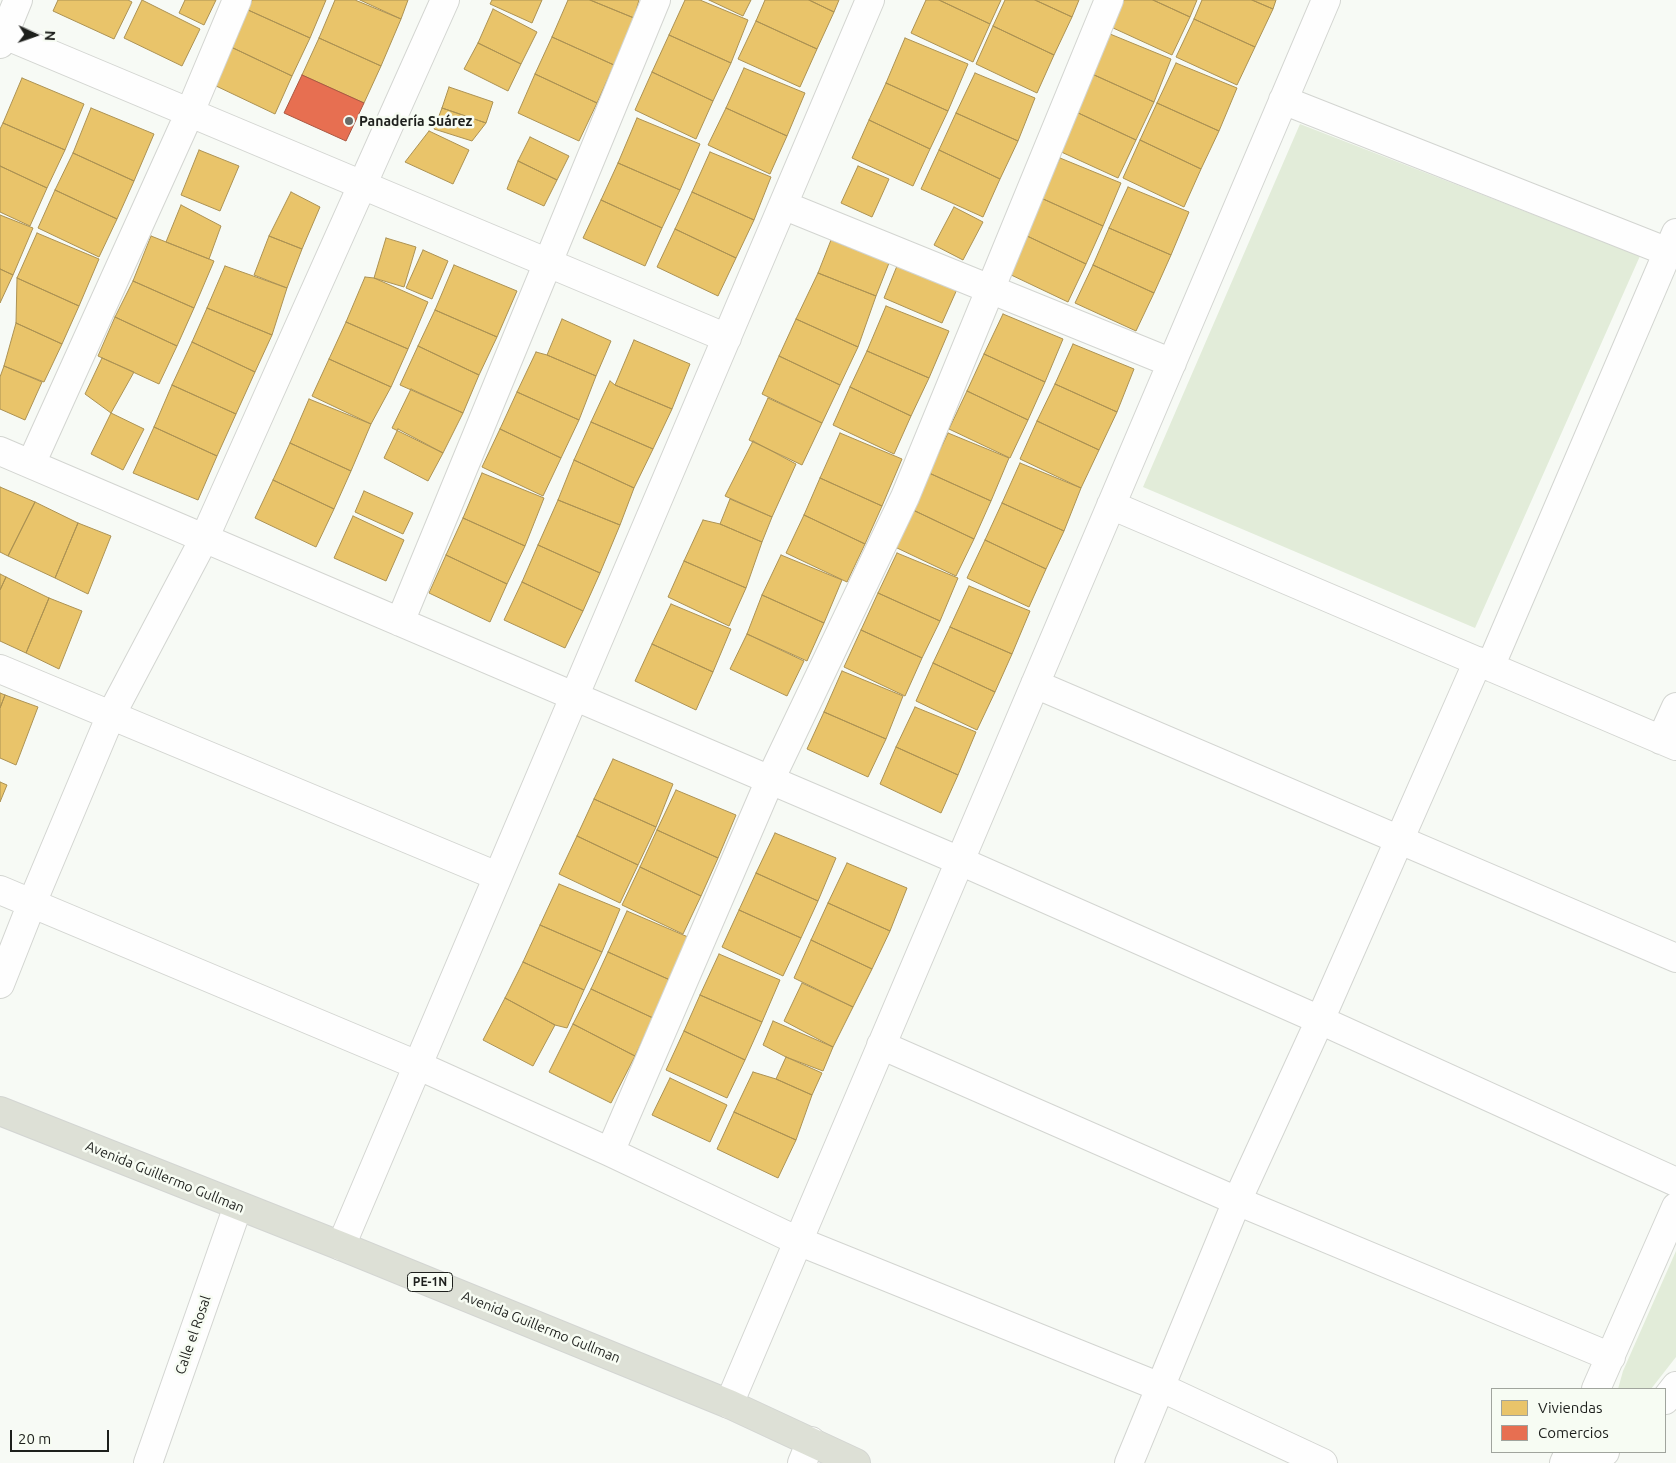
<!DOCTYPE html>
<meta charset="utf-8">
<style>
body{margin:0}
#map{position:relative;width:1676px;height:1463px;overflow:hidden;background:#f7faf5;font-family:Ubuntu,sans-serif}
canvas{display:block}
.legend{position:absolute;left:1491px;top:1388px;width:175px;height:65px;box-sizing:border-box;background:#f7fcf3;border:1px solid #a0a49d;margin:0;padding:6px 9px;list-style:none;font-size:15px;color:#1d1f1c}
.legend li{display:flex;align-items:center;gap:10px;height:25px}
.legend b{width:25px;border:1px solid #a0a49d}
.north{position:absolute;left:10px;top:10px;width:50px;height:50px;-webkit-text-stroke:4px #f7fcf3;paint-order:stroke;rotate:93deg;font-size:14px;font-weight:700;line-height:20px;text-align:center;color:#1d1f1c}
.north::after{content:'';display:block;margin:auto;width:18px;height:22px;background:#1d1f1c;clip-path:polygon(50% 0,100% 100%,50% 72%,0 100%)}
.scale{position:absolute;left:10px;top:1430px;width:99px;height:22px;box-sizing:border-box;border:2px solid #1d1f1c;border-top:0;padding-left:6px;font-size:15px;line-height:18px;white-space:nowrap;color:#1d1f1c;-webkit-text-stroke:4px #f7fcf3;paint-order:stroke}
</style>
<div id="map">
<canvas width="1676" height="1463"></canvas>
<ul class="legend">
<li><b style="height:14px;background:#e9c46a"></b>Viviendas</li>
<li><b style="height:14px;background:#e76f51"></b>Comercios</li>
</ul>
<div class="north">N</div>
<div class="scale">20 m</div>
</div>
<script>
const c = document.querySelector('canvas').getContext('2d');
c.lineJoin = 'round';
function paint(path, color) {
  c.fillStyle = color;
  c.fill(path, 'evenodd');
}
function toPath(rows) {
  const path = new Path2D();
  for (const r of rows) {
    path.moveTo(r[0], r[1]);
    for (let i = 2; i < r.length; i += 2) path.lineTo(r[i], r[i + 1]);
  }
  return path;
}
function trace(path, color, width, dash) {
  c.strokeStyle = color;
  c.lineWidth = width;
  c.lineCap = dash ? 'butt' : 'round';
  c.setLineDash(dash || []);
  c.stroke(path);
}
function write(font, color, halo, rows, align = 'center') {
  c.font = font + ' Ubuntu,sans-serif';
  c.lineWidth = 5;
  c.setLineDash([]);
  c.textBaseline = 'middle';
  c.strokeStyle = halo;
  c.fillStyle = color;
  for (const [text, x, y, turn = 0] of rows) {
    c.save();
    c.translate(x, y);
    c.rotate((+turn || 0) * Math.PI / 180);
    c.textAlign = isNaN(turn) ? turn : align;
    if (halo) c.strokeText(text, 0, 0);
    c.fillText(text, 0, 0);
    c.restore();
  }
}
paint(toPath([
 [1300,124,1640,256,1475,628,1143,487],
 [1676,1251,1676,1357,1651,1389,1618,1389,1623,1371]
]), '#e2ecd9');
const homes = toPath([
 [58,0,128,0,132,2,114,39,53,11,58,0],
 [142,0,200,29,182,66,124,38,142,0],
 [185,0,216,0,204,25,179,13,185,0],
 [252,0,326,0,310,38,248,10,252,0],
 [335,0,355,0,401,19,381,66,319,38,335,0],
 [360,0,408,0,401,19,360,0],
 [492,0,542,0,532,23,490,4,492,0],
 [568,0,590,0,634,18,614,65,552,37,568,0],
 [590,0,639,0,634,18,590,0],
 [685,0,700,0,748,20,731,63,669,35,685,0],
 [709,0,751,0,743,16,709,0],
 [765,0,809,0,834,12,817,49,756,21,765,0],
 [809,0,839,0,834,12,809,0],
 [926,0,939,0,990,24,973,62,911,33,926,0],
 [939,0,1001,0,990,24,939,0],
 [1005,0,1035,0,1072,17,1054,55,993,26,1005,0],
 [1035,0,1079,0,1072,17,1035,0],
 [1123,0,1153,0,1190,17,1172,55,1111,27,1123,0],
 [1153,0,1197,0,1190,17,1153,0],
 [1202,0,1252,0,1273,9,1255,47,1194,19,1202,0],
 [1252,0,1276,0,1273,9,1252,0],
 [493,9,537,32,521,64,478,43,493,9],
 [248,10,310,38,292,76,231,47,248,10],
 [1194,19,1255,47,1237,85,1176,57,1194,19],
 [756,21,817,49,800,87,738,59,756,21],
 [993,26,1054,55,1037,93,976,64,993,26],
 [1110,34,1171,59,1154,102,1092,74,1110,34],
 [669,35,731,63,713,101,652,72,669,35],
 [552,37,614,65,597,103,535,74,552,37],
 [319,38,381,66,364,103,302,75,319,38],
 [905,38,968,64,948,111,886,83,905,38],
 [478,43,521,64,508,91,464,69,478,43],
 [231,47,292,76,275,114,214,85,231,47],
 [1176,63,1237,88,1219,131,1157,103,1176,63],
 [744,68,805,93,787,136,726,108,744,68],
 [652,72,713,101,696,139,635,110,652,72],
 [975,73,1035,98,1018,141,956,113,975,73],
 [535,74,597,103,579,141,518,113,535,74],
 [1092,74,1154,102,1136,140,1074,111,1092,74],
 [22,78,84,104,65,150,3,123,22,78],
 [886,83,948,111,930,149,869,120,886,83],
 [449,87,493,102,486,123,442,108,449,87],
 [1157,103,1219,131,1201,169,1140,140,1157,103],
 [91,108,154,134,134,181,73,153,91,108],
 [442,108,486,123,472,141,434,129,442,108],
 [726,108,787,136,770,174,708,145,726,108],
 [1074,111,1136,140,1118,178,1057,150,1074,111],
 [956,113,1018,141,1000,179,939,150,956,113],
 [637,118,700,144,680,190,618,163,637,118],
 [869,120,930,149,913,186,852,158,869,120],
 [3,123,65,150,47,188,0,166,0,129,3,123],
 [429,131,469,150,453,184,405,162,429,131],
 [530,137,569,156,557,180,518,161,530,137],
 [1140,140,1201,169,1184,207,1123,178,1140,140],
 [199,150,239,166,220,211,181,195,199,150],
 [939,150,1000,179,983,217,921,189,939,150],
 [710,152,771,177,754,220,692,192,710,152],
 [73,153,134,181,117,219,55,190,73,153],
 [1060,158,1121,183,1103,226,1041,198,1060,158],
 [518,161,557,180,544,206,507,189,518,161],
 [618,163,680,190,662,228,601,200,618,163],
 [0,166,47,188,30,226,0,212,0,166],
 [858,166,889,179,872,217,841,203,858,166],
 [1128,187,1189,212,1171,255,1109,228,1128,187],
 [55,190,117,219,99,257,38,228,55,190],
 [291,192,320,207,302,249,269,236,291,192],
 [692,192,754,220,736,258,675,229,692,192],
 [1041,198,1103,226,1086,264,1025,235,1041,198],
 [601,200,662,228,645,266,583,238,601,200],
 [181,205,221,226,209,259,166,242,181,205],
 [954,207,983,222,963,260,934,245,954,207],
 [0,215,33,228,13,275,0,269,0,215],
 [1109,228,1171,255,1154,293,1093,265,1109,228],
 [675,229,736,258,718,296,657,267,675,229],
 [37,233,99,259,79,306,17,278,37,233],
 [1025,235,1086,264,1068,302,1007,273,1025,235],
 [151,236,214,261,194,308,133,281,151,236],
 [269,236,302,249,287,288,254,275,269,236],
 [386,238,416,247,404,287,374,278,386,238],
 [831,240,889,263,876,296,818,273,831,240],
 [423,250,448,261,432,299,406,288,423,250],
 [899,261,958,287,942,323,884,298,899,261],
 [454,265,517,291,497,337,435,310,454,265],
 [1093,265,1154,293,1136,331,1075,303,1093,265],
 [225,266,287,288,272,335,207,308,225,266],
 [0,269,13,275,0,303,0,269],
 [818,273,876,296,858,347,796,319,818,273],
 [365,277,374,278,428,302,408,349,346,322,365,277],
 [17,278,79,306,62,344,16,323,17,278],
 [133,281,194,308,177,346,115,317,133,281],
 [886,306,949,331,929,378,867,351,886,306],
 [207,308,272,335,255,372,192,342,207,308],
 [435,310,497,337,479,375,418,346,435,310],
 [1003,314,1063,339,1045,382,984,354,1003,314],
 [115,317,177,346,159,384,98,356,115,317],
 [562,319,611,341,596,376,547,355,562,319],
 [796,319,858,347,840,385,779,356,796,319],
 [346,322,408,349,391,387,329,359,346,322],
 [16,323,62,344,44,382,4,366,16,323],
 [634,340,690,364,672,409,615,385,634,340],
 [192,342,255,372,236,414,172,385,192,342],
 [1073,344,1134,369,1117,412,1055,384,1073,344],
 [418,346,479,375,463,413,400,385,418,346],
 [867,351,929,378,911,416,850,387,867,351],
 [536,352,547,355,596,376,579,420,517,392,536,352],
 [984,354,1045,382,1028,420,967,391,984,354],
 [779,356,840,385,822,423,762,394,779,356],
 [102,358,134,372,111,413,85,394,102,358],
 [329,359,391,387,371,424,312,396,329,359],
 [4,366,42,382,25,420,0,409,0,377,4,366],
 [610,381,615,385,672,409,653,449,591,422,610,381],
 [1055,384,1117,412,1099,450,1037,421,1055,384],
 [172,385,236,414,217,456,154,427,172,385],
 [850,387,911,416,894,454,833,425,850,387],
 [411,389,463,413,443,453,392,428,411,389],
 [967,391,1028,420,1010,458,949,429,967,391],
 [517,392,579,420,561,458,500,429,517,392],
 [768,398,822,423,802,465,749,440,768,398],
 [309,399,371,424,351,471,290,443,309,399],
 [111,413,144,429,123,470,91,454,111,413],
 [1037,421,1099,450,1081,488,1020,459,1037,421],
 [591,422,653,449,634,488,574,460,591,422],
 [154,427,217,456,198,500,133,473,154,427],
 [398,429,443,453,428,481,384,458,398,429],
 [500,429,561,458,543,496,482,467,500,429],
 [840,433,902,459,882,506,820,478,840,433],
 [948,433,1009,458,991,501,929,473,948,433],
 [753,441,796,464,772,517,725,496,753,441],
 [290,443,351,471,334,509,273,480,290,443],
 [574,460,634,488,620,525,558,500,574,460],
 [1020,463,1081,488,1064,531,1002,503,1020,463],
 [482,473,544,498,525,546,463,518,482,473],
 [929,473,991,501,974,539,913,510,929,473],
 [820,478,882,506,865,544,804,515,820,478],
 [273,480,334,509,316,547,255,518,273,480],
 [0,487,35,502,8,556,0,552,0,487],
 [364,491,413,513,403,534,355,512,364,491],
 [730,499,772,517,762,542,720,524,730,499],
 [558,500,620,525,600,573,538,545,558,500],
 [35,502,78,523,55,578,8,556,35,502],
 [1002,503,1064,531,1046,569,985,540,1002,503],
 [913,510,974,539,956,576,895,547,913,510],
 [804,515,865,544,847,582,786,553,804,515],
 [353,516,404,540,386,581,334,558,353,516],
 [463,518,525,546,507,584,446,555,463,518],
 [703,520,720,524,762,542,746,588,684,561,703,520],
 [78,523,111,536,88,594,55,578,78,523],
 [985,540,1046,569,1029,607,967,578,985,540],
 [538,545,600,573,583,611,522,582,538,545],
 [897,553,958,578,940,621,878,593,897,553],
 [446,555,507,584,490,622,429,593,446,555],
 [781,555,842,580,824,623,762,595,781,555],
 [684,561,746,588,729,626,668,597,684,561],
 [0,574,6,577,0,590,0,574],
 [6,577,49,598,26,653,0,641,0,590,6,577],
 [522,582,583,611,565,648,504,620,522,582],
 [969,586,1030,611,1012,654,950,627,969,586],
 [878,593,940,621,922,658,861,630,878,593],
 [762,595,824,623,807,661,747,634,762,595],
 [49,598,82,611,59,669,26,653,49,598],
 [671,604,731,629,713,672,652,644,671,604],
 [950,627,1012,654,995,692,933,663,950,627],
 [861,630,922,658,905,696,844,667,861,630],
 [747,634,804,661,787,696,730,669,747,634],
 [652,644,713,672,696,710,635,681,652,644],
 [933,663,995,692,977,730,916,701,933,663],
 [842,671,903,696,886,739,824,712,842,671],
 [0,693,5,695,0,708,0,693],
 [5,695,38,707,16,765,0,758,0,708,5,695],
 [915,707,976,732,958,775,896,747,915,707],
 [824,712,886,739,868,777,807,749,824,712],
 [896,747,958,775,941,813,880,784,896,747],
 [613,759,673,784,656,827,594,799,613,759],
 [0,782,7,785,0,802,0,782],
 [676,790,736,815,718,858,657,830,676,790],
 [594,799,656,827,638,865,577,836,594,799],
 [657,830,718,858,701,896,640,867,657,830],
 [775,833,836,858,818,901,756,873,775,833],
 [577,836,638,865,620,903,559,874,577,836],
 [847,863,907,888,890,931,828,903,847,863],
 [640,867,701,896,683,934,622,905,640,867],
 [756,873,818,901,801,938,739,910,756,873],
 [559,884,620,909,602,952,540,925,559,884],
 [828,903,890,931,872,969,811,940,828,903],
 [739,910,801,938,783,976,722,947,739,910],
 [627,911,688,937,670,980,608,952,627,911],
 [540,925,602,952,584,990,523,962,540,925],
 [811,940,872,969,853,1007,794,978,811,940],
 [608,952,670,980,653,1018,591,989,608,952],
 [719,954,780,980,762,1022,700,995,719,954],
 [523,962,584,990,567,1028,555,1025,505,998,523,962],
 [802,983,853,1007,833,1047,784,1021,802,983],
 [591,989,653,1018,635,1056,573,1024,591,989],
 [700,995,762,1022,745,1060,684,1031,700,995],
 [505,998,555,1025,533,1066,483,1040,505,998],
 [773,1021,833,1047,823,1071,786,1057,763,1045,773,1021],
 [573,1024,635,1056,611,1103,549,1072,573,1024],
 [684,1031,745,1060,727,1098,666,1070,684,1031],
 [786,1057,822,1073,812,1095,776,1079,786,1057],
 [753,1072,776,1079,812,1095,796,1140,734,1112,753,1072],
 [670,1078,727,1105,710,1142,652,1115,670,1078],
 [734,1112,796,1140,778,1178,717,1149,734,1112]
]);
paint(homes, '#e9c46a');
trace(homes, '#ac9253', 1);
const shops = toPath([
 [302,75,364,103,346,141,284,113,302,75]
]);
paint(shops, '#e76f51');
trace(shops, '#aa5741', 1);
const minor = toPath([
 [0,33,727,338],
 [0,44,18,0],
 [1283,100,1668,252],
 [783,205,1172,363],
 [0,451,960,861,1320,1020,1676,1182],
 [31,464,190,112,237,0],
 [1111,505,1676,746],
 [400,622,656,0],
 [1490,667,1676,233],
 [0,669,497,876],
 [1035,684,1676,958],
 [1661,740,1676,707],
 [0,890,417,1065,610,1152,798,1241,1160,1387,1323,1463],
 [0,984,32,903,111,715,204,539,445,0],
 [881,1045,1237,1201,1611,1357],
 [610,1152,770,780,905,497,1109,0],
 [341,1246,870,0],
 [1596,1389,1676,1207],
 [1665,1400,1676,1386],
 [729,1404,1326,0],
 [148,1463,238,1206],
 [802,1463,811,1441],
 [1129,1463,1237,1201,1320,1020,1478,661],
 [1564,1463,1569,1452],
 [1591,1463,1605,1452]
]);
const primary = toPath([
 [0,1111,341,1246,729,1404,856,1463]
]);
trace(minor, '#d3d5d1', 30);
trace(primary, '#d3d5d2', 30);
trace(minor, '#fefefe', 28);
trace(primary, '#dde0d6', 28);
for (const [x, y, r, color] of [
 [349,121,5,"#696c68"]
]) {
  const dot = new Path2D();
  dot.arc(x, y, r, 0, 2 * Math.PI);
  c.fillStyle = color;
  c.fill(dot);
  trace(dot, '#f7fcf3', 2);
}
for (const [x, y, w] of [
 [430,1282,45]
]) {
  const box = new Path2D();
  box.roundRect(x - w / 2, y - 9.5, w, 19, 4);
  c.fillStyle = '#f7fcf3';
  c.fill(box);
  trace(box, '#1d1f1c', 1);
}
write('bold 12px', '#1d1f1c', null, [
 ["PE-1N",430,1282]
]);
write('bold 14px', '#1d1f1c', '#f7fcf3', [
 ["Panadería Suárez",359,121]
], 'left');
write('14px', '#1d1f1c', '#f7fcf3', [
 ["Avenida Guillermo Gullman",165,1177,22],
 ["Avenida Guillermo Gullman",541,1327,22],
 ["Calle el Rosal",193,1335,-71]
]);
</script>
